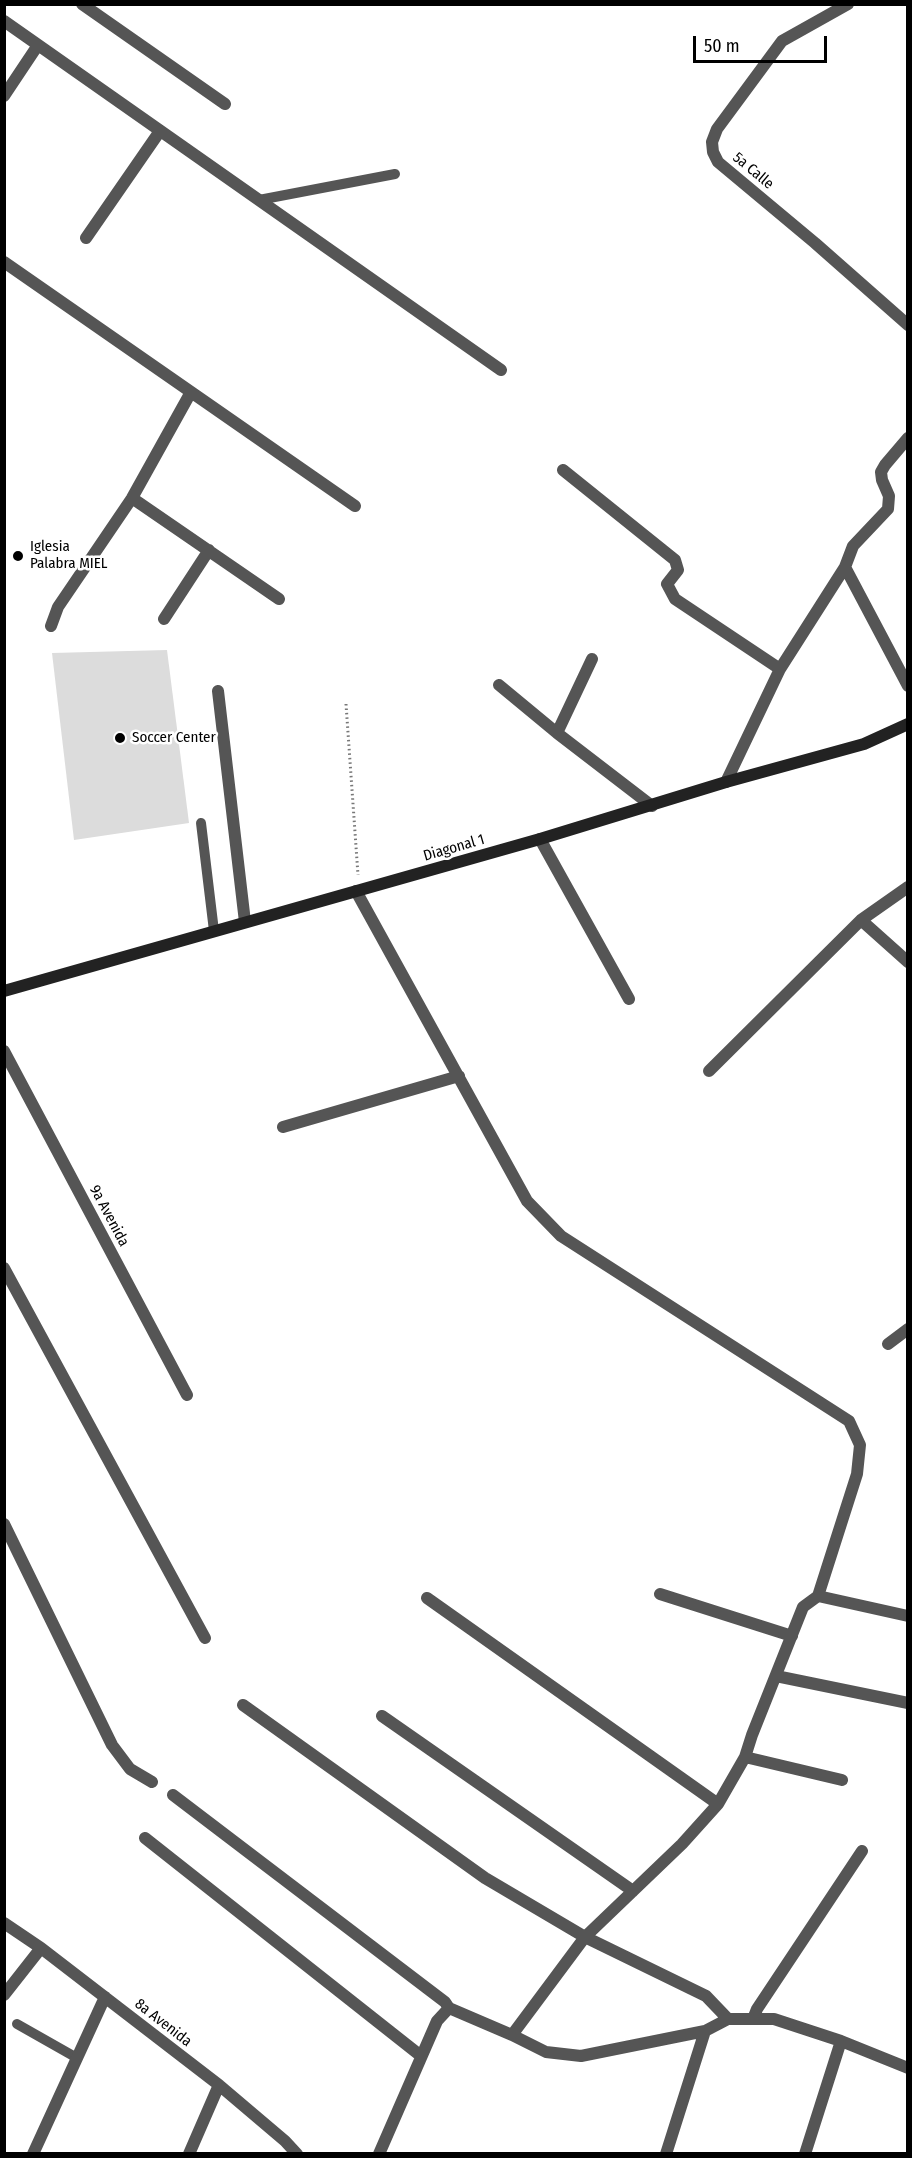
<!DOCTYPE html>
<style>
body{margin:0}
#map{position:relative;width:912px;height:2158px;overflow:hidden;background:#fff;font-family:"Fira Sans Condensed",sans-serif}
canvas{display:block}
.frame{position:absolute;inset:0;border:6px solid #000;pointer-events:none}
.scale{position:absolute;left:693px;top:36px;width:134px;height:27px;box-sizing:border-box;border:3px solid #000;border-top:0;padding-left:8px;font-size:18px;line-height:21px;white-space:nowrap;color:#000;-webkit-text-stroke:4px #fff;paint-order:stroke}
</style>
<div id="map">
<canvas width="912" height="2158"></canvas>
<div class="frame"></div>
<div class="scale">50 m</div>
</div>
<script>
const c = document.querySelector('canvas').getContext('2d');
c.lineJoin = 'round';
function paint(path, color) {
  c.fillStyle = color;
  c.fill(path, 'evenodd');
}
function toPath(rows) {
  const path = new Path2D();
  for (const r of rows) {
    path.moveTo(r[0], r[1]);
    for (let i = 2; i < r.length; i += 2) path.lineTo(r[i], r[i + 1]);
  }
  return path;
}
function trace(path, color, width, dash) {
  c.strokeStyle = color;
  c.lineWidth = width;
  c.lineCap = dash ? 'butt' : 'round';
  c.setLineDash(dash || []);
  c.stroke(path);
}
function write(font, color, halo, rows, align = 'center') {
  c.font = font + ' "Fira Sans Condensed",sans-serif';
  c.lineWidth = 5;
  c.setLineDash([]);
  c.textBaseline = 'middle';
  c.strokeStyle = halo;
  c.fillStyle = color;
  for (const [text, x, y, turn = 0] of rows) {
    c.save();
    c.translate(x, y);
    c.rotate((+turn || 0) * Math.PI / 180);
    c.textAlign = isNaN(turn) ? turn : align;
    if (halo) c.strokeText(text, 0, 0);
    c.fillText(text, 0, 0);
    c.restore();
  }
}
paint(toPath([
 [167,650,189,823,74,840,52,653]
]), '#dcdcdc');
trace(toPath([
 [346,704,358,875]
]), '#777', 3, [1.5, 3]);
trace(toPath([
 [259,200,395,174],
 [201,823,214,931],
 [17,2024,77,2058]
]), '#555', 10);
trace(toPath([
 [82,4,225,104],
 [848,4,782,41,717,129,712,142,713,152,718,162,815,243,908,325],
 [4,21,501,370],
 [4,96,38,45],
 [86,238,160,131],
 [4,262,355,506],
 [908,438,885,465,881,472,882,480,889,496,888,509,853,546,845,567,908,686],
 [563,470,675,560,678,570,667,584,675,599,780,669],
 [132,498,279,599],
 [164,619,209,550],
 [51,626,58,607,132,498,191,392],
 [592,659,557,733,652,806],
 [499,685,557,733],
 [218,691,245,922],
 [726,782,780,669,845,567],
 [540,839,629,999],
 [356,891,527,1201,561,1236,849,1421,860,1445,857,1474,818,1596,803,1607,752,1735,745,1757,718,1804,682,1844,585,1937,512,2035,449,2008,437,2021,379,2154],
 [861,920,908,962],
 [4,1051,187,1395],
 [709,1071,861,920,908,887],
 [283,1127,459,1076],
 [4,1268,205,1638],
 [888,1344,908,1329],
 [4,1524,112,1745,130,1769,152,1782],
 [660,1594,792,1636],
 [818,1596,908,1616],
 [427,1598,718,1804],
 [776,1676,908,1703],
 [243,1705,485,1878,585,1937,706,1996,728,2019],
 [382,1716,633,1891],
 [745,1757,842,1780],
 [173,1795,445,2002,449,2008],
 [145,1838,421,2056],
 [4,1923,41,1948,219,2085,285,2141,297,2154],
 [4,1995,41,1948],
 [753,2019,757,2009,862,1851],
 [512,2035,546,2052,581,2056,705,2031,728,2019,774,2019,841,2041,908,2068],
 [33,2154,105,1997],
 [189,2154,219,2085],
 [666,2154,705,2031],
 [805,2154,841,2041]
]), '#555', 12);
trace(toPath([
 [4,991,540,839,726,782,864,744,908,724]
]), '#222', 12);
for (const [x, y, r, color] of [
 [18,556,6,"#000"],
 [120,738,6,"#000"]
]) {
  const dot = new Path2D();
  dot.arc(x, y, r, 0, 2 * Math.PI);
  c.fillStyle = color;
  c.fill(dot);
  trace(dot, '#fff', 2);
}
write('15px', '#000', '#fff', [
 ["5a Calle",753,171,40],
 ["Diagonal 1",454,848,-16],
 ["9a Avenida",109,1216,62],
 ["8a Avenida",163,2023,38]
]);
write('15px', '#000', '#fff', [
 ["Iglesia",30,547],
 ["Palabra MIEL",30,564],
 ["Soccer Center",132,738]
], 'left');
</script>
